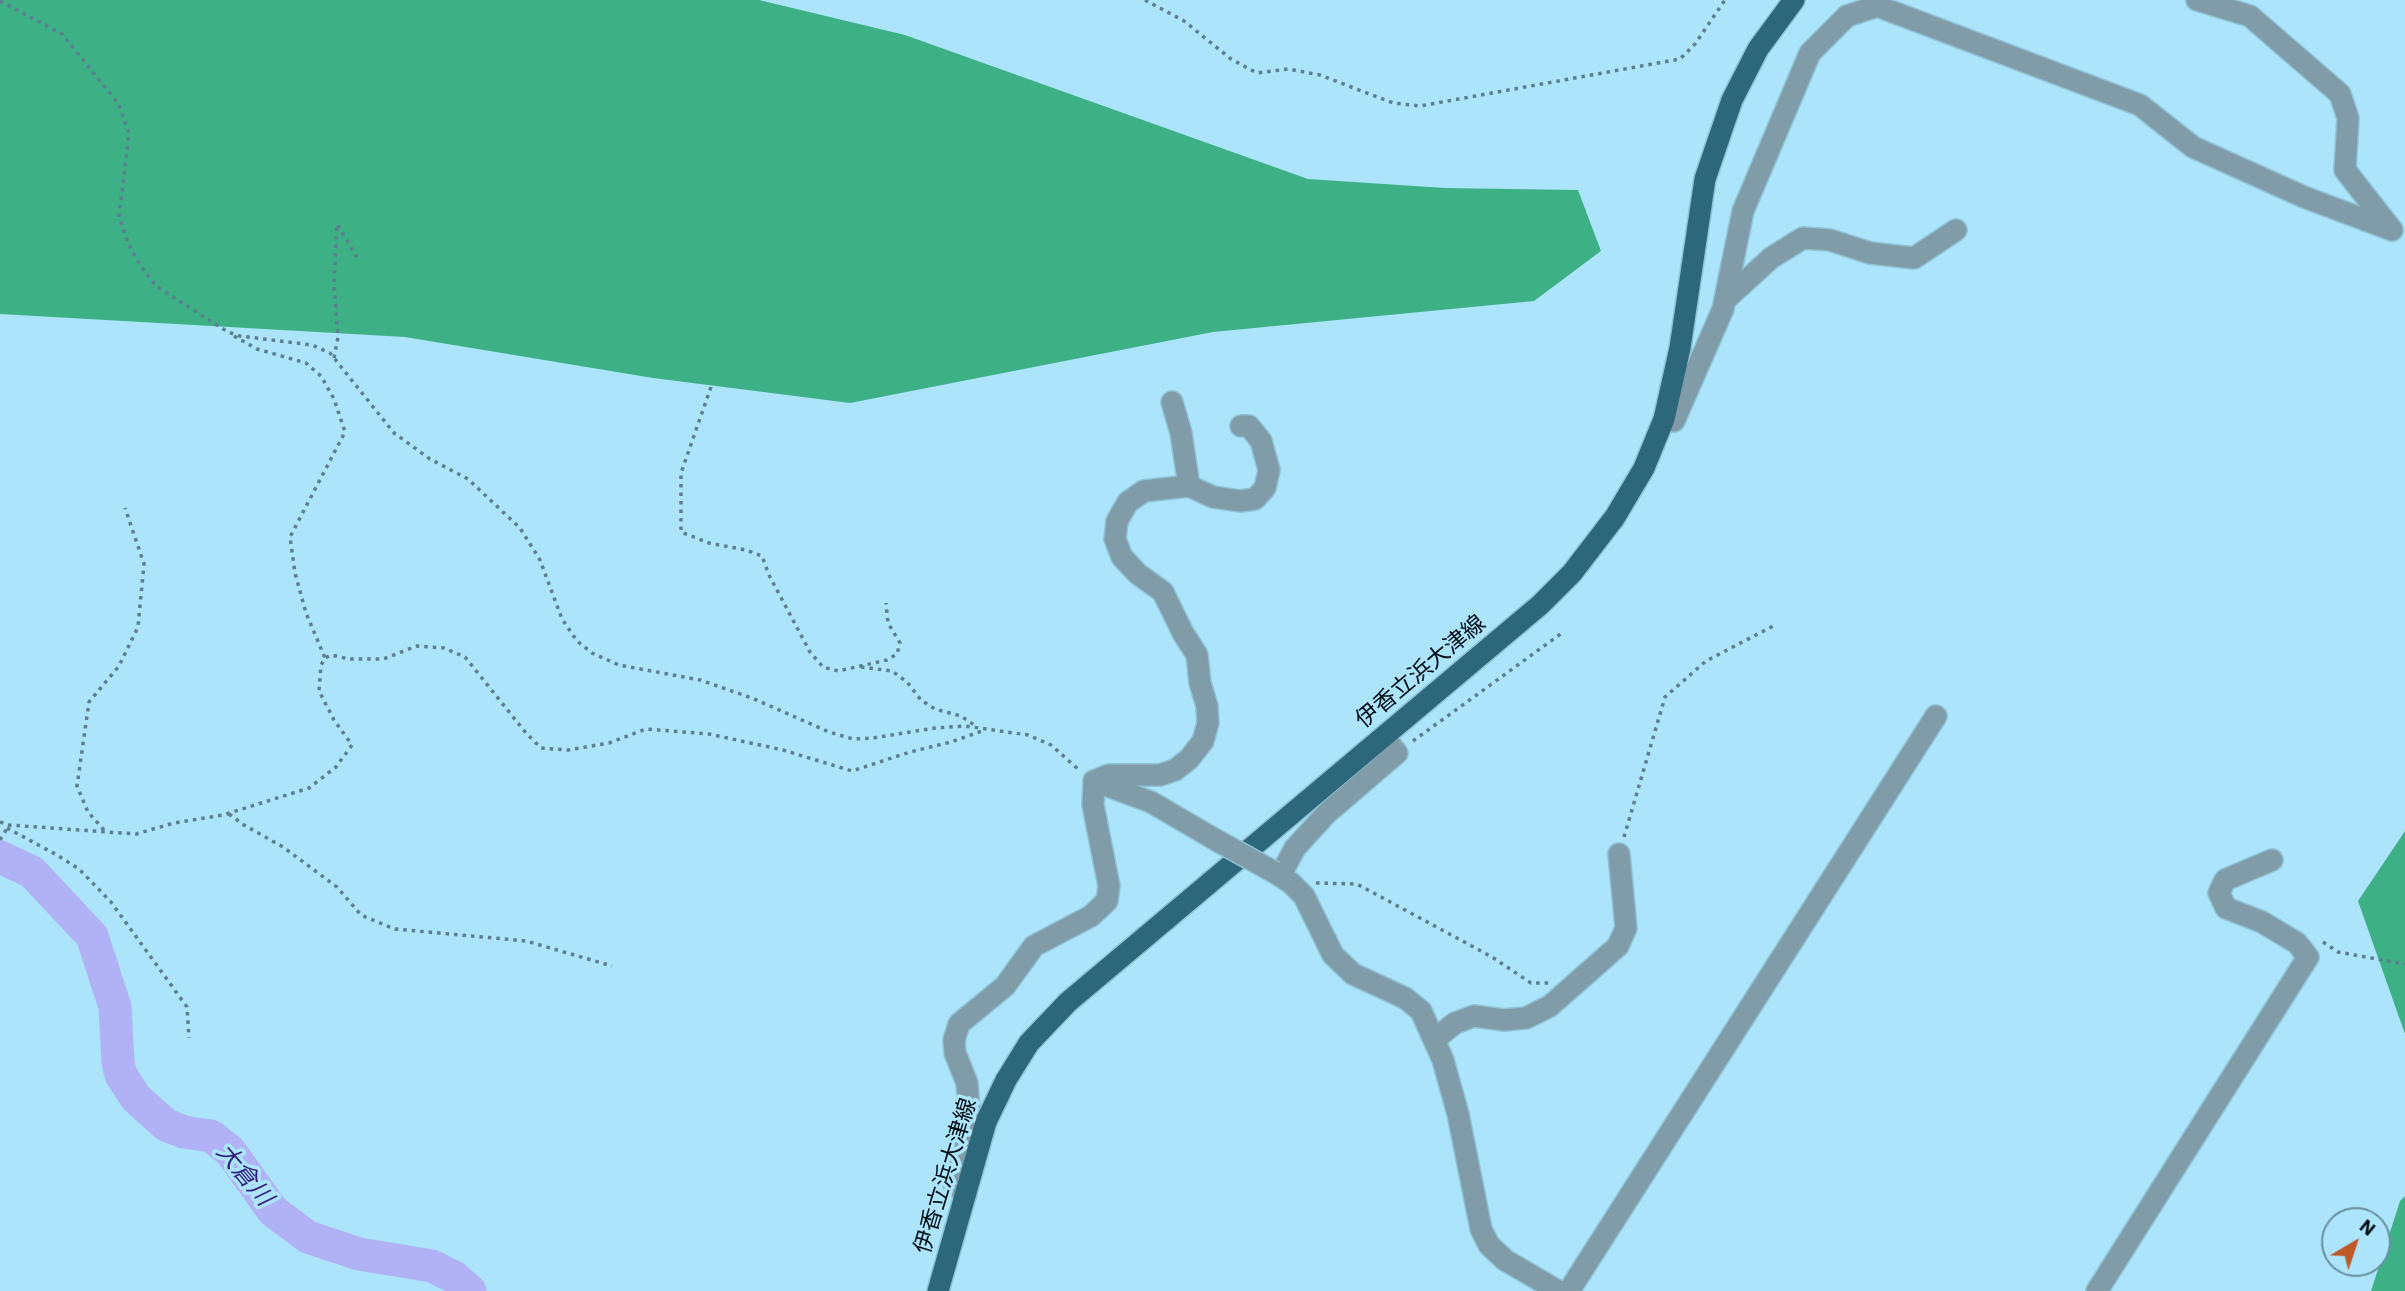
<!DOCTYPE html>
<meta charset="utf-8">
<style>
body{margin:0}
#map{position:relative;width:2405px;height:1291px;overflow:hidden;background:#ace5fb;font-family:"IBM Plex Sans",sans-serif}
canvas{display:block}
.north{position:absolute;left:2321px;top:1207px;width:70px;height:70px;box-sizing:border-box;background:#ace5fb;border:2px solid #678f9f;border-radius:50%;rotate:39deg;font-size:19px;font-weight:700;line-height:28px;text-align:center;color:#000e16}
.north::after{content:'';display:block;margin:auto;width:24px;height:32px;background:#bf5a28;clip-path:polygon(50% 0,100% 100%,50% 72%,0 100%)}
</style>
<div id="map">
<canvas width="2405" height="1291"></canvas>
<div class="north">N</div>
</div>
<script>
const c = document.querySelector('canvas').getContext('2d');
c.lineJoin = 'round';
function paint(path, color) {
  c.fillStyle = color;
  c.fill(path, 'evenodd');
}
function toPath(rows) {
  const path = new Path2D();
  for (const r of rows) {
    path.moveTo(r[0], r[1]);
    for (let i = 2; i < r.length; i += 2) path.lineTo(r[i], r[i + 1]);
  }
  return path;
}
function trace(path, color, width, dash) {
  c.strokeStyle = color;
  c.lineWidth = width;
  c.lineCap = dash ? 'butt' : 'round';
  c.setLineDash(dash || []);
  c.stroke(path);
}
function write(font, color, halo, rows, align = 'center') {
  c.font = font + ' "IBM Plex Sans","Noto Sans JP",sans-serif';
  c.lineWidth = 7;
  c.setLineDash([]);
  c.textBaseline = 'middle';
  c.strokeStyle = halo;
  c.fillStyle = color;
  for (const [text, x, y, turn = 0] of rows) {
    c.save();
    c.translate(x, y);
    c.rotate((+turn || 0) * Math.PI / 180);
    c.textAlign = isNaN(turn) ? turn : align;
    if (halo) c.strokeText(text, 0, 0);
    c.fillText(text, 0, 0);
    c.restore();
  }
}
paint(toPath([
 [0,0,759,0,905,35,1308,179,1445,188,1578,190,1601,251,1534,301,1213,332,850,403,653,378,405,337,0,314],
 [2405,831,2405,1034,2358,901],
 [2405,1196,2405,1291,2371,1291,2400,1201]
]), '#3eb085');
trace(toPath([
 [0,857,32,872,92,936,115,1007,118,1063,121,1075,136,1098,166,1125,184,1132,211,1136,230,1151,273,1211,308,1237,359,1254,432,1266,454,1277,470,1291]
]), '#b1b1f6', 33);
const minor = toPath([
 [2197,0,2250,16,2340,94,2348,118,2345,170,2392,230],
 [1725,300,1771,258,1803,238,1830,240,1870,253,1914,258,1956,230],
 [1172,402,1181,433,1189,486],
 [1664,419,1674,421,1723,309,1743,211,1810,53,1847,16,1877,6,2140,105,2193,147,2304,197,2392,230],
 [1094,781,1109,775,1160,775,1175,770,1189,759,1203,741,1208,723,1207,706,1200,683,1197,655,1183,633,1163,592,1138,574,1122,557,1115,539,1117,521,1128,502,1144,491,1189,486,1213,497,1240,501,1255,499,1265,488,1269,470,1261,441,1249,426,1241,426],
 [1094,781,1151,802,1216,840],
 [1274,872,1291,883,1304,896,1333,955,1353,974,1405,998,1421,1011,1443,1060,1458,1114,1481,1229,1489,1245,1505,1260,1558,1291],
 [1280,876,1295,848,1327,813,1397,753,1384,737],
 [1434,1040,1455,1023,1474,1016,1504,1020,1526,1018,1550,1006,1618,946,1626,928,1619,854],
 [966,1194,954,1184,969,1110,967,1083,955,1053,954,1040,959,1024,1005,986,1034,946,1091,916,1107,901,1109,886,1093,805,1094,781],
 [1569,1291,1936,716],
 [2097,1291,2308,957,2297,943,2262,922,2226,908,2219,893,2225,880,2272,860]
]);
const major = toPath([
 [938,1291,986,1122,1006,1080,1029,1043,1068,1002,1540,605,1572,573,1615,517,1644,468,1664,419,1680,348,1705,179,1732,100,1758,49,1794,0]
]);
trace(minor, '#90c3d6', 24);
trace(major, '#90c3d6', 24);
trace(toPath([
 [1145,0,1184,21,1231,59,1257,73,1288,69,1320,75,1393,103,1420,106,1680,59,1695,44,1725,0],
 [0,1,62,34,118,103,129,133,119,217,129,245,140,265,156,286,228,332,240,336,312,345,330,353,394,433,430,459,468,479,520,528,540,560,562,619,577,641,592,653,619,665,700,680,752,698,829,732,853,739,873,738,935,728,965,726,1028,735,1051,745,1078,769],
 [234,336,257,349,306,363,321,376,334,399,345,432,290,537,295,573,306,613,325,658],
 [334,358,338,337,334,283,337,224,358,259],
 [711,387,681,473,681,532,709,543,746,550,762,556,769,575,810,652,823,667,838,671,887,660,897,654,900,643,888,623,886,603],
 [861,667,892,671,907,682,921,700,935,709,961,716,977,727],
 [1413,741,1562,633],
 [229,814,244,825,283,847,337,887,361,915,380,923,395,929,526,941,612,966],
 [0,822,9,825,136,834,174,823,223,815,309,788,336,767,352,745,334,720,319,691,321,665,325,658,331,655,349,659,383,659,417,646,444,648,465,657,526,733,541,748,568,750,609,743,646,729,709,734,783,750,852,771,910,752,951,742,985,730],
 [7,828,57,855,79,869,111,902,187,1007,189,1038],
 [104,830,88,812,77,786,89,702,119,666,138,627,144,564,125,508],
 [1624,837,1665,697,1706,661,1777,624],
 [0,840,8,827],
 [1316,883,1357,884,1492,957,1531,983,1548,983],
 [2323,942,2338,952,2405,964]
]), '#5a7f8e', 3.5, [3.5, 5]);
trace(minor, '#7f9ca8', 21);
trace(major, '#2c677c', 21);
const minorBridge = toPath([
 [1216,840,1274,872]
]);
trace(minorBridge, '#90c3d6', 24, []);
trace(minorBridge, '#7f9ca8', 21);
write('23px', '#000e16', '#ace5fb', [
 ["伊香立浜大津線",1421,672,-40],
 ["伊香立浜大津線",946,1176,-73]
]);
write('italic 24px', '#341f80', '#ace5fb', [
 ["大倉川",244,1175,50]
]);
</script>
